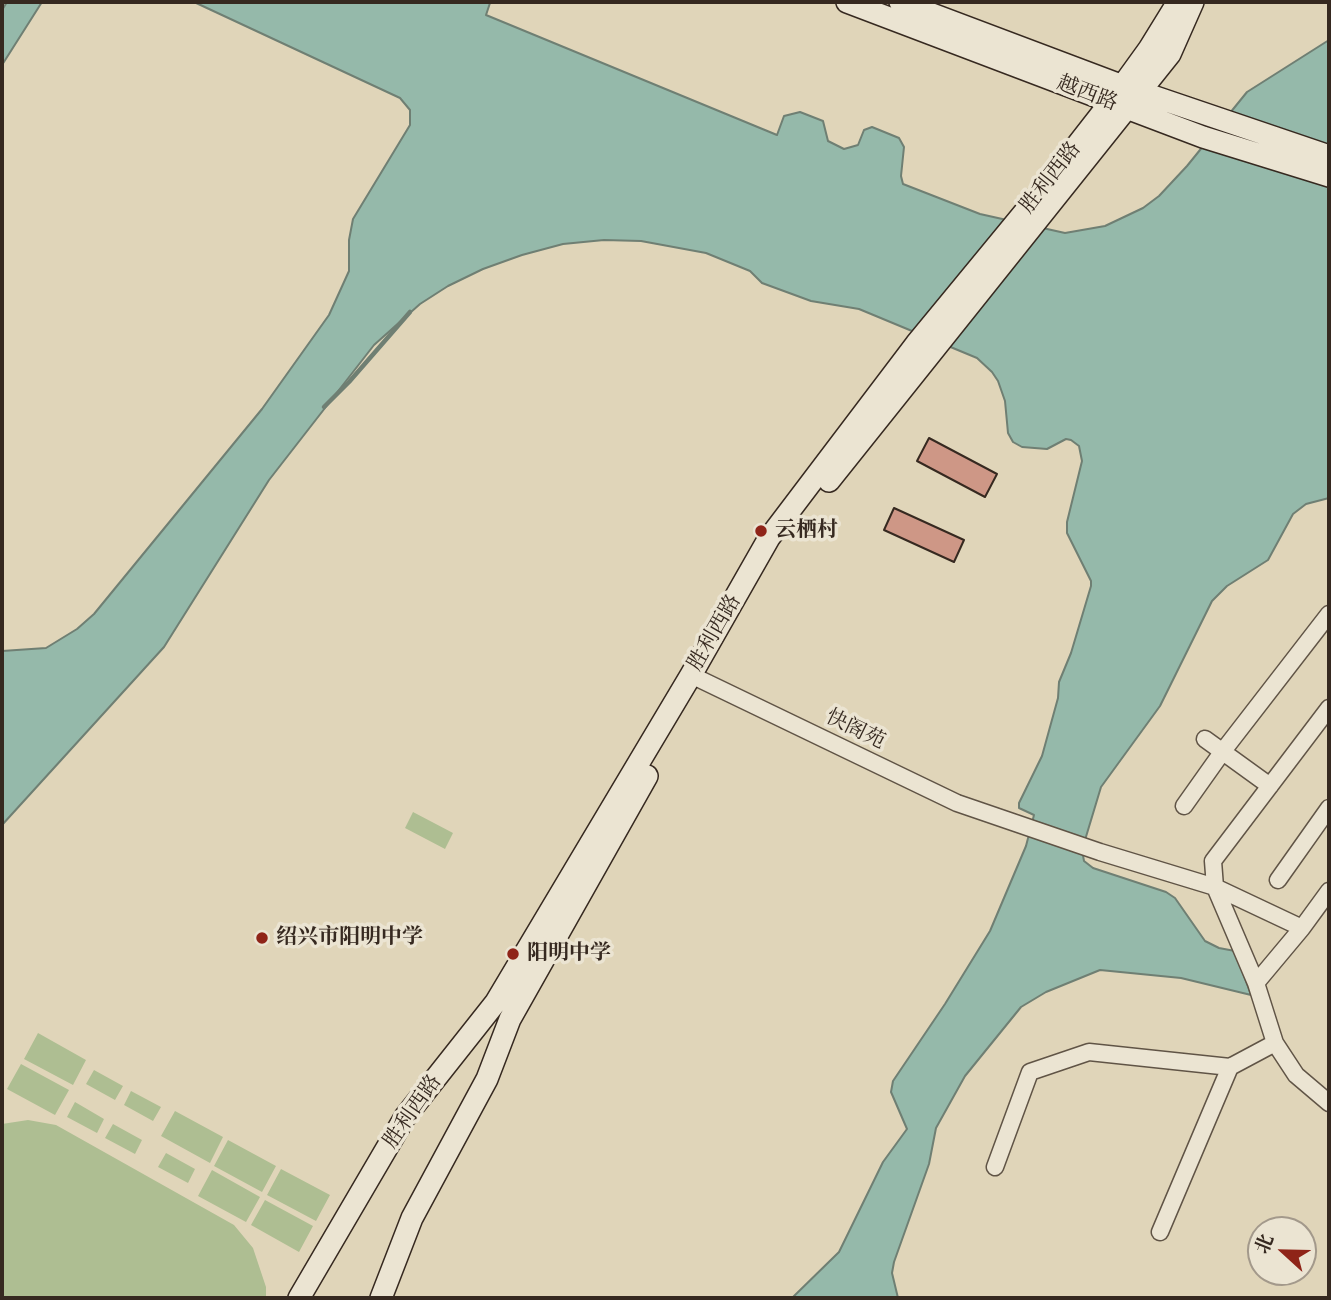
<!DOCTYPE html>
<meta charset="utf-8">
<style>
body{margin:0}
#map{position:relative;width:1331px;height:1300px;overflow:hidden;background:#e0d5b9;font-family:"IM FELL Great Primer","Noto Serif SC",serif}
canvas{display:block}
.frame{position:absolute;inset:0;border:4px solid #362920;pointer-events:none}
.north{position:absolute;left:1247px;top:1216px;width:70px;height:70px;box-sizing:border-box;background:#ebe4d2;border:2px solid #a3998b;border-radius:50%;rotate:292deg;font-size:19px;font-weight:700;line-height:28px;text-align:center;color:#362920}
.north::after{content:'';display:block;margin:auto;width:24px;height:32px;background:#8f2418;clip-path:polygon(50% 0,100% 100%,50% 72%,0 100%)}
</style>
<div id="map">
<canvas width="1331" height="1300"></canvas>
<div class="frame"></div>
<div class="north">北</div>
</div>
<script>
const c = document.querySelector('canvas').getContext('2d');
c.lineJoin = 'round';
function paint(path, color) {
  c.fillStyle = color;
  c.fill(path, 'evenodd');
}
function toPath(rows) {
  const path = new Path2D();
  for (const r of rows) {
    path.moveTo(r[0], r[1]);
    for (let i = 2; i < r.length; i += 2) path.lineTo(r[i], r[i + 1]);
  }
  return path;
}
function trace(path, color, width, dash) {
  c.strokeStyle = color;
  c.lineWidth = width;
  c.lineCap = dash ? 'butt' : 'round';
  c.setLineDash(dash || []);
  c.stroke(path);
}
function write(font, color, halo, rows, align = 'center') {
  c.font = font + ' "IM FELL Great Primer","Noto Serif SC",serif';
  c.lineWidth = 7;
  c.setLineDash([]);
  c.textBaseline = 'middle';
  c.strokeStyle = halo;
  c.fillStyle = color;
  for (const [text, x, y, turn = 0] of rows) {
    c.save();
    c.translate(x, y);
    c.rotate((+turn || 0) * Math.PI / 180);
    c.textAlign = isNaN(turn) ? turn : align;
    if (halo) c.strokeText(text, 0, 0);
    c.fillText(text, 0, 0);
    c.restore();
  }
}
paint(toPath([
 [413,812,453,833,445,849,405,828],
 [38,1033,86,1060,73,1085,24,1059],
 [21,1064,69,1090,55,1115,7,1089],
 [94,1070,123,1086,115,1100,86,1084],
 [131,1091,161,1107,153,1121,124,1105],
 [75,1102,104,1119,97,1133,67,1117],
 [175,1111,223,1137,210,1163,161,1136],
 [28,1120,56,1125,234,1225,253,1248,266,1287,266,1298,2,1298,2,1124],
 [113,1124,142,1140,135,1154,105,1138],
 [228,1140,276,1166,262,1192,214,1166],
 [166,1153,195,1169,188,1183,158,1167],
 [281,1169,330,1195,316,1221,267,1195],
 [212,1170,260,1197,246,1222,198,1196],
 [265,1200,313,1226,299,1252,251,1225]
]), '#aebe92');
const water = toPath([
 [7,2,42,2,2,65,2,10,7,2],
 [194,2,486,2,490,3,486,15,777,135,784,116,800,112,823,121,828,141,844,149,858,145,864,130,872,127,899,138,904,147,901,176,903,184,980,214,1065,233,1105,226,1143,208,1159,196,1187,166,1247,92,1329,40,1329,498,1306,504,1293,514,1268,560,1227,586,1212,601,1160,706,1101,787,1082,850,1084,861,1093,868,1166,892,1175,898,1205,941,1219,948,1235,951,1251,995,1181,978,1100,970,1046,992,1021,1007,965,1076,936,1128,929,1164,894,1262,892,1273,898,1298,792,1298,839,1252,883,1162,907,1129,891,1092,893,1081,945,1004,990,931,1026,846,1034,815,1019,808,1019,803,1042,756,1058,698,1059,682,1071,653,1091,586,1091,581,1067,533,1067,522,1082,461,1079,446,1071,440,1066,439,1047,449,1022,447,1013,442,1008,433,1005,401,998,381,992,372,977,358,859,309,811,301,762,283,750,271,706,253,641,241,604,240,563,244,522,255,483,269,448,286,420,304,374,345,269,480,164,647,2,825,2,651,46,648,77,629,94,614,262,409,329,315,349,271,349,240,353,219,410,125,410,110,400,98,194,2]
]);
paint(water, '#95b9aa');
trace(water, '#6f7f73', 2);
trace(toPath([
 [324,407,349,382,410,312]
]), '#6f7f73', 4.5);
const building = toPath([
 [929,438,997,474,985,497,917,461,929,438],
 [894,508,964,540,954,562,884,530,894,508]
]);
paint(building, '#ce9786');
trace(building, '#362920', 2);
const street = toPath([
 [691,675,957,803,1100,852,1215,887,1213,861,1329,708],
 [1205,739,1270,786],
 [1184,806,1223,751,1329,614],
 [1278,880,1329,808],
 [1302,928,1329,891],
 [1256,983,1302,928,1215,887,1256,983,1275,1043],
 [1230,1067,1275,1043,1296,1075,1329,1103],
 [995,1167,1030,1072,1089,1052,1230,1067,1160,1232]
]);
const secondary = toPath([
 [847,2,1203,137,1329,176],
 [900,2,1123,86,1329,156],
 [829,481,1170,54,1193,2],
 [299,1298,405,1117,496,1002,691,675,769,538,916,344,1028,208,1110,103,1149,49,1178,2],
 [381,1298,412,1218,487,1079,510,1019,647,776]
]);
trace(street, '#605446', 19);
trace(secondary, '#362920', 24);
trace(street, '#ebe4d2', 16);
trace(secondary, '#ebe4d2', 21);
for (const [x, y, r, color] of [
 [761,531,7,"#8f2418"],
 [262,938,7,"#8f2418"],
 [513,954,7,"#8f2418"]
]) {
  const dot = new Path2D();
  dot.arc(x, y, r, 0, 2 * Math.PI);
  c.fillStyle = color;
  c.fill(dot);
  trace(dot, '#ebe4d2', 2.5);
}
write('21px', '#362920', '#ebe4d2', [
 ["越西路",1087,94,21],
 ["胜利西路",1051,178,-52],
 ["胜利西路",715,633,-60],
 ["快阁苑",855,730,26],
 ["胜利西路",413,1112,-55]
]);
write('bold 21px', '#362920', '#ebe4d2', [
 ["云栖村",775,531],
 ["绍兴市阳明中学",276,938],
 ["阳明中学",527,954]
], 'left');
</script>
